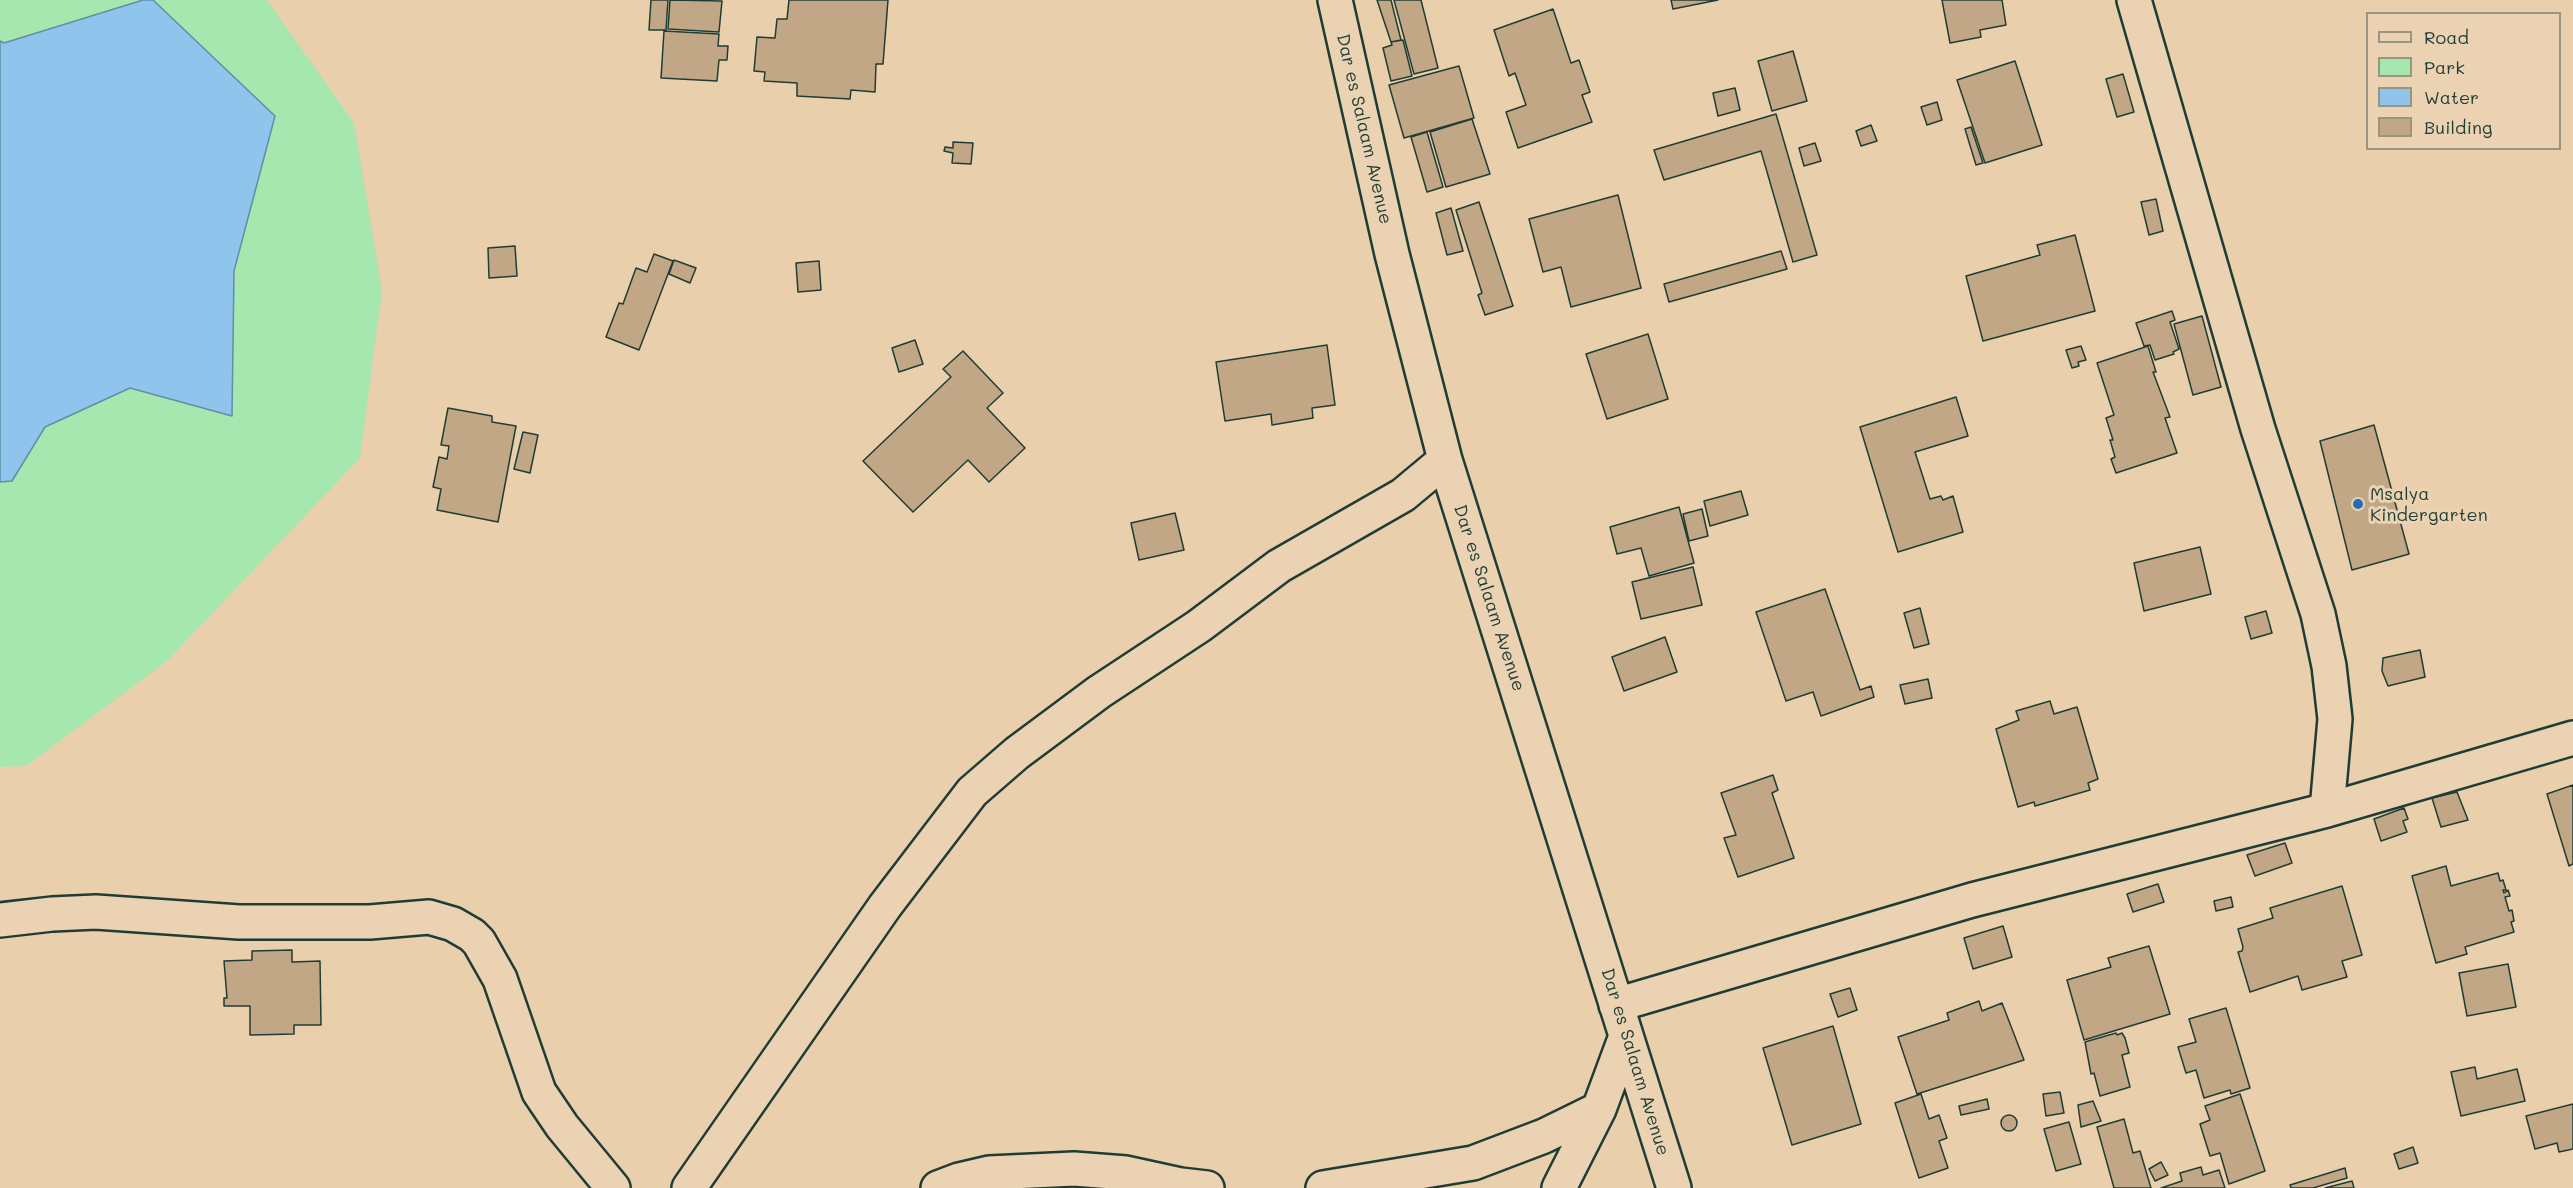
<!DOCTYPE html>
<style>
body{margin:0}
#map{position:relative;width:2573px;height:1188px;overflow:hidden;background:#eacfad;font-family:Mali,sans-serif}
canvas{display:block}
.legend{position:absolute;left:2366px;top:12px;width:195px;height:138px;box-sizing:border-box;background:#ead2b2;border:2px solid #999680;margin:0;padding:8px 10px;list-style:none;font-size:18px;color:#1f3d34}
.legend li{display:flex;align-items:center;gap:12px;height:30px}
.legend b{width:30px;border:2px solid #999680}
</style>
<div id="map">
<canvas width="2573" height="1188"></canvas>
<ul class="legend">
<li><b style="height:8px;background:#ead2b2"></b>Road</li>
<li><b style="height:16px;background:#a6e7af"></b>Park</li>
<li><b style="height:16px;background:#8fc4ec"></b>Water</li>
<li><b style="height:16px;background:#c2a786"></b>Building</li>
</ul>
</div>
<script>
const c = document.querySelector('canvas').getContext('2d');
c.lineJoin = 'round';
function paint(path, color) {
  c.fillStyle = color;
  c.fill(path, 'evenodd');
}
function toPath(rows) {
  const path = new Path2D();
  for (const r of rows) {
    if (r.length === 3) {
      path.moveTo(r[0] + r[2], r[1]);
      path.arc(r[0], r[1], r[2], 0, 2 * Math.PI);
      continue;
    }
    path.moveTo(r[0], r[1]);
    for (let i = 2; i < r.length; i += 2) path.lineTo(r[i], r[i + 1]);
  }
  return path;
}
function trace(path, color, width, dash) {
  c.strokeStyle = color;
  c.lineWidth = width;
  c.lineCap = dash ? 'butt' : 'round';
  c.setLineDash(dash || []);
  c.stroke(path);
}
function write(font, color, halo, rows, align = 'center') {
  c.font = font + ' Mali,sans-serif';
  c.lineWidth = 6;
  c.setLineDash([]);
  c.textBaseline = 'middle';
  c.strokeStyle = halo;
  c.fillStyle = color;
  for (const [text, x, y, turn = 0] of rows) {
    c.save();
    c.translate(x, y);
    c.rotate((+turn || 0) * Math.PI / 180);
    c.textAlign = isNaN(turn) ? turn : align;
    if (halo) c.strokeText(text, 0, 0);
    c.fillText(text, 0, 0);
    c.restore();
  }
}
paint(toPath([
 [0,0,267,0,354,123,382,291,360,458,166,662,26,766,0,767]
]), '#a6e7af');
const water = toPath([
 [143,0,153,0,275,116,234,271,232,416,130,388,45,427,12,481,0,482,0,41,4,43,143,0]
]);
paint(water, '#8fc4ec');
trace(water, '#628ea2', 1.5);
const building = toPath([
 [651,0,668,0,666,30,649,30,651,0],
 [670,0,722,1,719,32,668,29,670,0],
 [789,0,888,0,883,64,876,64,875,92,851,90,850,99,797,96,797,83,764,81,765,72,754,71,757,37,775,38,777,19,787,19,789,0],
 [1377,0,1391,0,1401,40,1391,42,1377,0],
 [1394,0,1421,0,1438,68,1414,74,1394,0],
 [1671,0,1718,0,1673,9,1671,0],
 [1942,0,2002,0,2006,25,1980,30,1981,37,1950,43,1942,0],
 [1553,9,1571,63,1579,60,1590,92,1582,95,1592,122,1518,148,1506,112,1526,105,1515,73,1509,76,1494,30,1553,9],
 [664,31,719,34,718,46,728,46,727,60,719,60,717,81,661,78,664,31],
 [1403,40,1412,76,1391,81,1383,48,1392,45,1391,42,1403,40],
 [1793,51,1807,101,1772,111,1758,61,1793,51],
 [2015,61,2042,145,1985,163,1957,80,2015,61],
 [1459,66,1474,118,1404,138,1389,85,1459,66],
 [2123,74,2134,112,2117,117,2106,79,2123,74],
 [1735,88,1740,110,1718,116,1713,93,1735,88],
 [1937,102,1942,120,1927,125,1921,107,1937,102],
 [1776,114,1817,255,1793,262,1761,151,1664,180,1654,150,1776,114],
 [1472,119,1490,174,1446,187,1430,132,1472,119],
 [1871,125,1877,141,1861,146,1856,131,1871,125],
 [1971,127,1983,163,1976,165,1965,129,1971,127],
 [1427,132,1443,187,1427,192,1411,137,1427,132],
 [953,142,973,143,971,164,952,163,953,153,944,151,945,147,953,148,953,142],
 [1815,143,1821,161,1804,166,1799,148,1815,143],
 [1618,195,1641,288,1571,307,1561,267,1543,272,1529,219,1618,195],
 [2156,199,2163,231,2149,235,2141,202,2156,199],
 [1479,202,1513,306,1485,315,1478,295,1482,293,1456,210,1479,202],
 [1451,208,1463,251,1447,255,1436,213,1451,208],
 [2075,235,2095,311,1983,341,1966,276,2040,255,2037,245,2075,235],
 [515,246,517,276,489,278,488,248,515,246],
 [1781,251,1787,269,1669,302,1664,284,1781,251],
 [654,254,673,261,639,350,606,337,619,303,623,304,636,268,647,272,654,254],
 [674,260,696,268,690,283,669,274,674,260],
 [819,261,821,290,798,292,796,263,819,261],
 [2172,311,2175,320,2170,322,2179,349,2173,352,2174,354,2155,360,2150,345,2144,346,2136,323,2172,311],
 [2202,316,2221,387,2193,395,2174,324,2202,316],
 [1648,334,1668,399,1607,419,1586,354,1648,334],
 [915,340,923,364,899,372,892,348,915,340],
 [1327,345,1335,405,1312,408,1313,418,1272,425,1271,414,1225,421,1216,362,1327,345],
 [2081,346,2086,360,2078,362,2079,366,2072,368,2066,350,2081,346],
 [2148,346,2156,372,2153,372,2170,417,2165,418,2177,453,2116,473,2111,459,2115,457,2110,440,2113,440,2106,418,2114,415,2097,363,2148,346],
 [963,351,1003,393,987,408,1025,448,989,482,968,460,913,512,863,461,951,377,943,369,963,351],
 [1956,397,1968,436,1915,452,1930,499,1941,496,1943,500,1953,496,1963,532,1898,552,1860,427,1956,397],
 [448,408,492,416,492,422,516,426,498,522,437,510,441,489,433,487,439,457,447,459,449,446,441,445,448,408],
 [2374,425,2409,554,2352,570,2320,441,2374,425],
 [523,432,538,435,530,473,514,469,523,432],
 [1741,491,1748,515,1710,526,1704,501,1741,491],
 [1679,507,1694,563,1649,576,1641,548,1617,554,1610,527,1679,507],
 [1702,509,1708,536,1689,541,1683,514,1702,509],
 [1175,513,1184,550,1139,560,1131,523,1175,513],
 [2200,547,2211,594,2144,611,2134,563,2200,547],
 [1693,567,1702,605,1641,619,1632,582,1693,567],
 [1825,589,1860,690,1871,686,1874,697,1821,716,1813,692,1786,701,1756,612,1825,589],
 [1920,608,1929,644,1914,648,1904,613,1920,608],
 [2266,611,2272,633,2251,639,2245,617,2266,611],
 [1665,637,1677,672,1624,691,1612,657,1665,637],
 [2420,650,2425,677,2388,686,2382,671,2383,658,2420,650],
 [1928,679,1932,698,1905,704,1900,685,1928,679],
 [2050,701,2054,714,2077,707,2098,779,2088,783,2090,790,2035,806,2034,802,2018,807,1996,729,2019,720,2016,711,2050,701],
 [1773,775,1778,790,1772,793,1794,858,1738,877,1724,838,1736,835,1721,793,1773,775],
 [2573,785,2573,864,2569,866,2547,794,2573,785],
 [2457,792,2468,820,2441,827,2432,798,2457,792],
 [2404,808,2408,819,2403,821,2407,832,2381,841,2374,819,2404,808],
 [2285,843,2292,863,2255,876,2247,855,2285,843],
 [2446,866,2451,886,2498,873,2500,881,2503,880,2506,890,2503,890,2504,893,2508,890,2510,896,2505,897,2509,911,2512,910,2514,921,2511,922,2514,932,2465,947,2467,954,2436,963,2412,876,2446,866],
 [2158,884,2164,902,2133,912,2127,894,2158,884],
 [2342,886,2362,955,2342,961,2347,977,2302,990,2298,976,2250,992,2238,952,2242,951,2243,947,2238,929,2273,918,2270,908,2342,886],
 [2231,897,2233,907,2216,911,2214,901,2231,897],
 [2003,926,2012,957,1973,969,1964,938,2003,926],
 [2149,946,2170,1014,2084,1040,2067,980,2111,967,2108,958,2149,946],
 [292,950,292,962,320,961,321,1025,294,1025,294,1034,250,1035,250,1006,224,1006,224,998,227,998,224,961,252,960,252,951,292,950],
 [2508,964,2516,1007,2467,1016,2459,973,2508,964],
 [1850,988,1857,1010,1838,1017,1830,994,1850,988],
 [1979,1001,1982,1011,2002,1003,2024,1060,1917,1094,1898,1037,1949,1020,1947,1013,1979,1001],
 [2226,1008,2250,1088,2231,1094,2230,1090,2204,1098,2196,1070,2186,1073,2178,1047,2196,1042,2189,1019,2226,1008],
 [1833,1026,1861,1124,1792,1145,1763,1048,1833,1026],
 [2116,1033,2117,1035,2122,1033,2125,1038,2129,1053,2122,1055,2130,1087,2100,1096,2094,1073,2091,1074,2085,1042,2116,1033],
 [2475,1067,2477,1079,2517,1069,2525,1101,2461,1116,2451,1072,2475,1067],
 [2060,1092,2064,1113,2046,1116,2043,1094,2060,1092],
 [1921,1094,1929,1119,1939,1115,1947,1138,1939,1141,1948,1168,1919,1178,1895,1103,1921,1094],
 [2240,1094,2265,1171,2229,1184,2220,1153,2210,1156,2200,1124,2210,1120,2205,1106,2240,1094],
 [1987,1099,1989,1109,1961,1115,1959,1106,1987,1099],
 [2093,1101,2101,1121,2081,1127,2078,1105,2093,1101],
 [2573,1104,2573,1149,2559,1152,2557,1143,2535,1149,2526,1116,2573,1104],
 [2009,1123,8],
 [2124,1119,2133,1153,2140,1151,2151,1188,2114,1188,2097,1127,2124,1119],
 [2069,1122,2081,1164,2056,1171,2044,1129,2069,1122],
 [2413,1147,2418,1163,2399,1169,2394,1154,2413,1147],
 [2161,1162,2168,1175,2155,1181,2149,1169,2161,1162],
 [2201,1167,2203,1175,2219,1170,2225,1188,2161,1188,2182,1181,2180,1173,2201,1167],
 [2345,1168,2347,1178,2313,1188,2291,1188,2290,1185,2345,1168],
 [2352,1181,2354,1188,2325,1188,2352,1181]
]);
paint(building, '#c2a786');
trace(building, '#1f3d34', 1.5);
const minor = toPath([
 [1335,0,1392,254,1445,460,1674,1188],
 [2134,0,2258,429,2318,614,2329,666,2335,719,2327,810],
 [0,920,52,914,96,912,239,922,370,922,429,917,453,924,472,935,479,942,500,979,539,1092,562,1126,613,1188],
 [1616,1005,1972,900,2327,810,2573,738],
 [689,1188,885,906,972,792,1017,753,1099,692,1199,626,1279,566,1403,495,1445,460],
 [938,1188,959,1180,989,1173,1074,1169,1126,1173,1181,1185,1207,1188],
 [1323,1188,1473,1163,1544,1136,1599,1109],
 [1559,1188,1599,1109,1626,1036]
]);
trace(minor, '#1f3d34', 38);
trace(minor, '#ead2b2', 33);
for (const [x, y, r, color] of [
 [2358,504,6,"#1f6fb2"]
]) {
  const dot = new Path2D();
  dot.arc(x, y, r, 0, 2 * Math.PI);
  c.fillStyle = color;
  c.fill(dot);
  trace(dot, '#ead2b2', 2);
}
write('18px', '#1f3d34', '#ead2b2', [
 ["Dar es Salaam Avenue",1364,129,77],
 ["Dar es Salaam Avenue",1489,598,72],
 ["Dar es Salaam Avenue",1635,1062,73]
]);
write('18px', '#1f3d34', '#ead2b2', [
 ["Msalya",2370,494],
 ["Kindergarten",2370,515]
], 'left');
</script>
